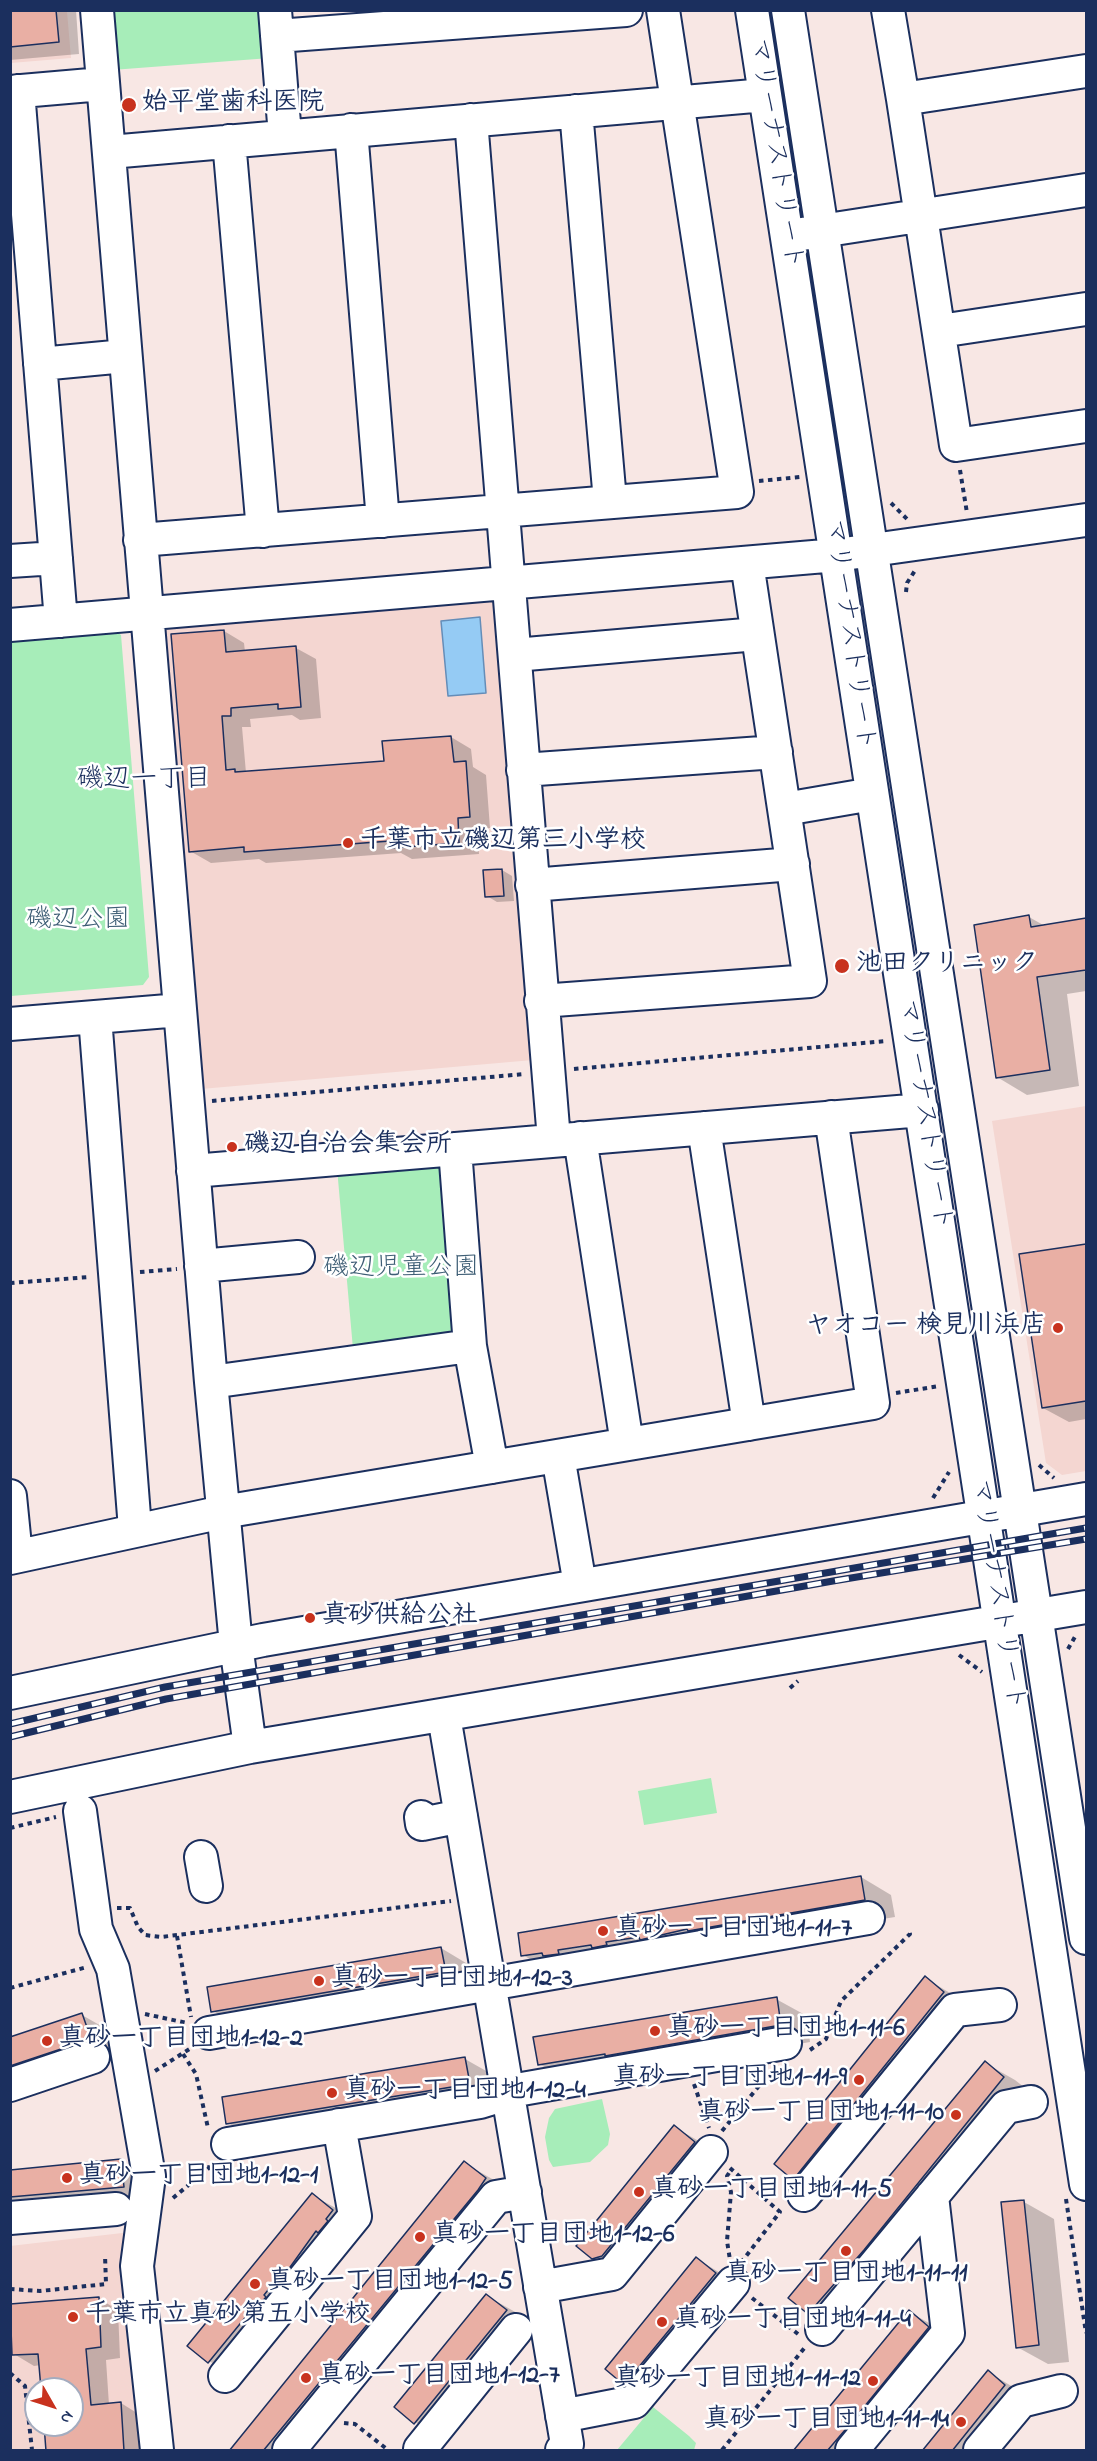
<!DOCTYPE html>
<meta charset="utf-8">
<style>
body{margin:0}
#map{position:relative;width:1097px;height:2461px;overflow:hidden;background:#f8e7e4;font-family:"Indie Flower",sans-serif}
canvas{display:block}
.frame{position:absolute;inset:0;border:12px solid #1b2f5e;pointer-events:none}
.north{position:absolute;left:24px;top:2377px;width:60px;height:60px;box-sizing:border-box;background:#fff;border:2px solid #a4acbf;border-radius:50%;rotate:129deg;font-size:16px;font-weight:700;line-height:24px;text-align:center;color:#1b2f5e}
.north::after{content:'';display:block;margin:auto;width:21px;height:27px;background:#c8321e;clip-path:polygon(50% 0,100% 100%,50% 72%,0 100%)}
</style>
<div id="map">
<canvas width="1097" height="2461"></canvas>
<div class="frame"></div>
<div class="north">N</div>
</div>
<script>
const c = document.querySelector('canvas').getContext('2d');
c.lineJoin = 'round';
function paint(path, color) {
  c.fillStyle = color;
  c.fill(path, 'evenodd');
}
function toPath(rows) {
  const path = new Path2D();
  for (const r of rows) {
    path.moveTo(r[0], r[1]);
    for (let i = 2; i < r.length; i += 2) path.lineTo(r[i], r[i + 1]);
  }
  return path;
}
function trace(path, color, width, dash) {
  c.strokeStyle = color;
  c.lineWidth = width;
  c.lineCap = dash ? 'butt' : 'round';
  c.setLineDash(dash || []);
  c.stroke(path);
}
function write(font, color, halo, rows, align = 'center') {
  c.font = font + ' "Indie Flower","Klee One",sans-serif';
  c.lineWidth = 5;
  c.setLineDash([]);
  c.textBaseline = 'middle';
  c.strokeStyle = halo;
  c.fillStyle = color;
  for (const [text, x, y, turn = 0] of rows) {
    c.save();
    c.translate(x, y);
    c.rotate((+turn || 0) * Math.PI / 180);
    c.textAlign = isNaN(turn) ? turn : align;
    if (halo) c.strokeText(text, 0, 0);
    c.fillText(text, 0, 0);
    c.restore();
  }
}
paint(toPath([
 [11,11,67,11,71,58,11,63],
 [494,598,533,1060,201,1089,164,626],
 [1086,1106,1086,1471,1062,1475,1046,1463,992,1121],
 [131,2232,145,2450,11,2450,10,2246],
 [36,2389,72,2389,72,2425,36,2425]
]), '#f4d6d1');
paint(toPath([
 [107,11,266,11,270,58,112,70],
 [770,11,775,11,803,199,801,201,798,199],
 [113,629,121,635,149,977,143,985,11,996,11,638],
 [446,1164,461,1332,353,1349,337,1168],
 [711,1778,717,1813,644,1825,638,1791],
 [602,2099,610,2134,608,2145,590,2162,553,2167,549,2160,545,2137,549,2118,555,2109],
 [653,2407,689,2436,696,2443,694,2450,617,2450]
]), '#a7edb9');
const water = toPath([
 [480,617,486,693,448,696,441,621,480,617]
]);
paint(water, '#95cbf4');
trace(water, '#648db8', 1.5);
paint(toPath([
 [10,10,76,10,79,54,10,60],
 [224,631,244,643,245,652,296,648,316,659,321,718,300,720,292,715,250,719,251,727,242,727,246,773,385,763,451,737,471,749,473,767,486,775,490,828,477,829,479,854,412,859,401,853,266,863,259,859,211,863,190,851],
 [502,870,512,876,514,901,497,902,487,896],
 [1029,917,1045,926,1086,920,1086,991,1067,994,1079,1086,1027,1095,997,1077],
 [1086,1245,1086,1419,1069,1422,1043,1408,1021,1256],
 [861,1877,891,1895,895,1917,553,1973,523,1955],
 [441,1948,471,1966,475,1989,243,2029,213,2011],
 [925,1978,955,1996,973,2010,824,2196,794,2179],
 [776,1999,807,2016,810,2042,637,2073,569,2081,539,2064],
 [82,2015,103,2027,111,2051,10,2084,10,2038],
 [465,2059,495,2076,499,2101,258,2140,228,2123],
 [985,2063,1015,2080,1034,2095,839,2331,809,2313,790,2298],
 [674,2127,704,2144,623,2275,593,2258],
 [121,2161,142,2173,144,2198,10,2211,10,2171],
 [464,2163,494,2180,515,2197,508,2208,307,2450,231,2450],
 [312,2195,343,2212,363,2229,349,2249,347,2247,325,2275,327,2276,319,2287,316,2285,293,2313,295,2315,286,2326,284,2325,239,2379,209,2361],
 [1024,2202,1054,2219,1069,2362,1048,2364,1017,2347],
 [697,2259,727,2277,655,2401,625,2383],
 [487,2296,517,2313,536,2329,445,2440,415,2422],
 [98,2298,118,2310,120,2358,106,2360,109,2405,121,2403,140,2415,143,2450,48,2450,46,2425,72,2425,72,2389,43,2389,41,2365,34,2366,14,2354,10,2306],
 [909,2312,940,2329,959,2346,872,2450,795,2450],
 [988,2372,1018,2390,996,2450,924,2450]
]), '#0003');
const building = toPath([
 [10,10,56,10,59,42,10,47,10,10],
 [224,630,226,652,296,646,301,707,278,709,278,704,231,708,231,716,222,716,226,770,235,769,235,772,384,761,382,741,451,736,454,762,466,761,470,817,458,818,459,843,390,848,390,841,244,852,244,847,189,852,171,634,224,630],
 [502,869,504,896,485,897,483,870,502,869],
 [1029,915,1031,927,1086,918,1086,970,1037,977,1050,1070,996,1078,974,925,1029,915],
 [1086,1244,1086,1401,1042,1408,1019,1254,1086,1244],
 [861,1876,865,1900,688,1931,687,1929,640,1940,639,1937,606,1942,607,1945,592,1948,591,1945,558,1950,559,1954,543,1956,542,1953,521,1956,518,1933,861,1876],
 [441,1947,446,1972,211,2012,207,1987,441,1947],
 [925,1976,944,1992,793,2180,774,2164,925,1976],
 [777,1997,781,2025,605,2056,605,2054,538,2065,533,2037,777,1997],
 [82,2013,91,2039,10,2066,10,2037,82,2013],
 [465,2057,470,2084,226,2124,222,2097,465,2057],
 [985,2061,1004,2077,864,2250,808,2314,788,2298,985,2061],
 [674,2125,695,2142,602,2256,592,2259,576,2246,674,2125],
 [121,2159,124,2187,10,2197,10,2170,121,2159],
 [464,2161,486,2178,478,2190,263,2451,229,2451,464,2161],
 [312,2193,333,2210,326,2219,328,2221,318,2233,316,2231,288,2270,285,2269,264,2295,266,2297,255,2310,253,2308,208,2363,187,2346,312,2193],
 [1024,2200,1039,2345,1016,2348,1001,2202,1024,2200],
 [696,2257,716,2273,624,2385,605,2369,696,2257],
 [486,2294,507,2310,414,2424,394,2407,486,2294],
 [99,2297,101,2347,86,2349,91,2405,121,2402,124,2451,46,2451,44,2425,72,2425,72,2389,41,2389,38,2354,12,2355,10,2304,99,2297],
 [909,2310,929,2327,851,2423,827,2451,793,2451,909,2310],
 [988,2370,1005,2385,952,2451,922,2451,988,2370]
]);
paint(building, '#e9afa4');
trace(building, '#1b2f5e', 1.5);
const minor = toPath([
 [97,10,211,1382,236,1645,250,1747],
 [275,10,285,136],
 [752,10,1086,2184],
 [788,10,1086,1938],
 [888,10,903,99,1086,71],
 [277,36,626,10],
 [18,91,61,621],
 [10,92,102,84],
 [903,99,956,445,1086,426],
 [576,111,610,501],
 [471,120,554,1140],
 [351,130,383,521],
 [229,141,263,531],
 [110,152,765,95],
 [802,234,1086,190],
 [940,331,1086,309],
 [40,364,125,356],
 [140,540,737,492,663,10],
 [10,561,56,558],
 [10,625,837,555,1086,520],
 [515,655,757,634],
 [523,770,776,752],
 [785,809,872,794],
 [532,885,793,864],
 [541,1001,810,981,747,563],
 [95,1017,135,1529],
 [10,1024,180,1010],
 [704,1128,749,1424],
 [580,1138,627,1444],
 [455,1149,470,1346,492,1467],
 [193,1171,922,1110],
 [201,1266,298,1257],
 [211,1382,470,1346],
 [558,1456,580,1585],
 [10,1496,16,1556],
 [10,1558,223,1512,873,1403,831,1117],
 [10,1693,263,1640,1086,1499],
 [444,1716,567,2444,562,2450],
 [10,1797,250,1747,1086,1607],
 [80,1811,96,1929,113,1969,149,2176,137,2266,157,2450],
 [421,1817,422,1824,461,1816],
 [201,1857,206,1886],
 [209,2033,868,1918],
 [10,2085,93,2057],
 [228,2144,480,2102,522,2089,785,2043],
 [804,2195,955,2010,1000,2005],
 [10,2218,116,2209],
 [540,2287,612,2274,711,2152],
 [822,2329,1006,2107,1031,2102],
 [225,2376,355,2216,339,2125],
 [562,2416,634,2402,733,2283],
 [289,2450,496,2197,525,2192],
 [422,2450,420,2449,516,2330],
 [852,2450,948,2333,932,2196],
 [980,2450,1021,2401,1061,2391]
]);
trace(minor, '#1b2f5e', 36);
trace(toPath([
 [960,470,967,513],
 [759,481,800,477],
 [891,503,907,519],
 [906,592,907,583,916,569],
 [574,1069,886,1041],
 [212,1101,525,1074],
 [140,1272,177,1269],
 [10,1283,90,1277],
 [896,1393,939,1386],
 [1039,1465,1054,1478],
 [933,1498,949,1472],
 [1068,1649,1076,1635],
 [959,1655,982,1672],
 [790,1688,798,1681],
 [10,1828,56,1817],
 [117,1908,130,1908,138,1927,145,1935,161,1937,451,1901],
 [177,1936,191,2017],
 [10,1988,87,1967],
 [145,2014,187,2023],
 [810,2050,826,2039,841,2001,910,1934,909,1930],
 [183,2054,196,2074,208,2128],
 [155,2071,191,2048],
 [694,2084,709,2128],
 [722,2131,763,2081,779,2071],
 [730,2168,780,2212,743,2260],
 [729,2173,727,2176,731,2192,727,2241,730,2260],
 [173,2198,209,2168,210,2163],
 [1066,2199,1086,2333],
 [10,2289,40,2291,106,2284,105,2255],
 [752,2298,798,2334],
 [10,2373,25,2386,32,2450],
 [344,2423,355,2424,388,2450],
 [722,2450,806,2346]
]), '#1b2f5e', 4, [4.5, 4.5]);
trace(minor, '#fff', 32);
const rail = toPath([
 [10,1724,165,1687,1086,1528],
 [10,1737,166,1699,833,1581,1086,1539]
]);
trace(rail, '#1b2f5e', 7);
trace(rail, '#fff', 4.5, [14]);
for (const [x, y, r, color] of [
 [129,105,8,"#c8321e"],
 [348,843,6,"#c8321e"],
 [842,966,8,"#c8321e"],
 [232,1147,6,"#c8321e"],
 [1058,1328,6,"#c8321e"],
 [310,1618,6,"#c8321e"],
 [603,1931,6,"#c8321e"],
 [319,1981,6,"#c8321e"],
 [655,2031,6,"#c8321e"],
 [47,2041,6,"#c8321e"],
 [859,2080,6,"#c8321e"],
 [332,2093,6,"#c8321e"],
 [956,2115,6,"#c8321e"],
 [67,2178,6,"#c8321e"],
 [639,2192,6,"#c8321e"],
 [420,2237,6,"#c8321e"],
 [846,2251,6,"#c8321e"],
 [255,2284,6,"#c8321e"],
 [73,2317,6,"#c8321e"],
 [662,2322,6,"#c8321e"],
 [306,2378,6,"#c8321e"],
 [873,2381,6,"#c8321e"],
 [961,2422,6,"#c8321e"]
]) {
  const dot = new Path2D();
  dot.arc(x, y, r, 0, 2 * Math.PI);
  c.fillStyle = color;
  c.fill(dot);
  trace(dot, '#fff', 2);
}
write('bold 26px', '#1b2f5e', '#fff', [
 ["始平堂歯科医院",142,105],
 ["千葉市立磯辺第三小学校",360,843],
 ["池田クリニック",856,966],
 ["磯辺自治会集会所",244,1147],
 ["ヤオコー 検見川浜店",1046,1328,"right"],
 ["真砂供給公社",322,1618],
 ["真砂一丁目団地1-11-7",615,1931],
 ["真砂一丁目団地1-12-3",331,1981],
 ["真砂一丁目団地1-11-6",667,2031],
 ["真砂一丁目団地1-12-2",59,2041],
 ["真砂一丁目団地1-11-9",847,2080,"right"],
 ["真砂一丁目団地1-12-4",344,2093],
 ["真砂一丁目団地1-11-10",944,2115,"right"],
 ["真砂一丁目団地1-12-1",79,2178],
 ["真砂一丁目団地1-11-5",651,2192],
 ["真砂一丁目団地1-12-6",432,2237],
 ["真砂一丁目団地1-11-11",846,2276,"center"],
 ["真砂一丁目団地1-12-5",267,2284],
 ["千葉市立真砂第五小学校",85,2317],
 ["真砂一丁目団地1-11-4",674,2322],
 ["真砂一丁目団地1-12-7",318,2378],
 ["真砂一丁目団地1-11-12",861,2381,"right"],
 ["真砂一丁目団地1-11-14",949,2422,"right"]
], 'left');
write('26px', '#1b2f5e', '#fff', [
 ["マリーナストリート",774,154,81],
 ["マリーナストリート",848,635,82],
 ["マリーナストリート",923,1115,81],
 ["マリーナストリート",996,1595,81]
]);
write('26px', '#3e5e75', '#fff', [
 ["磯辺公園",78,922],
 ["磯辺児童公園",401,1270]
]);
write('27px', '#1b2f5e', '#fff', [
 ["磯辺一丁目",144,782]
]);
</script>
